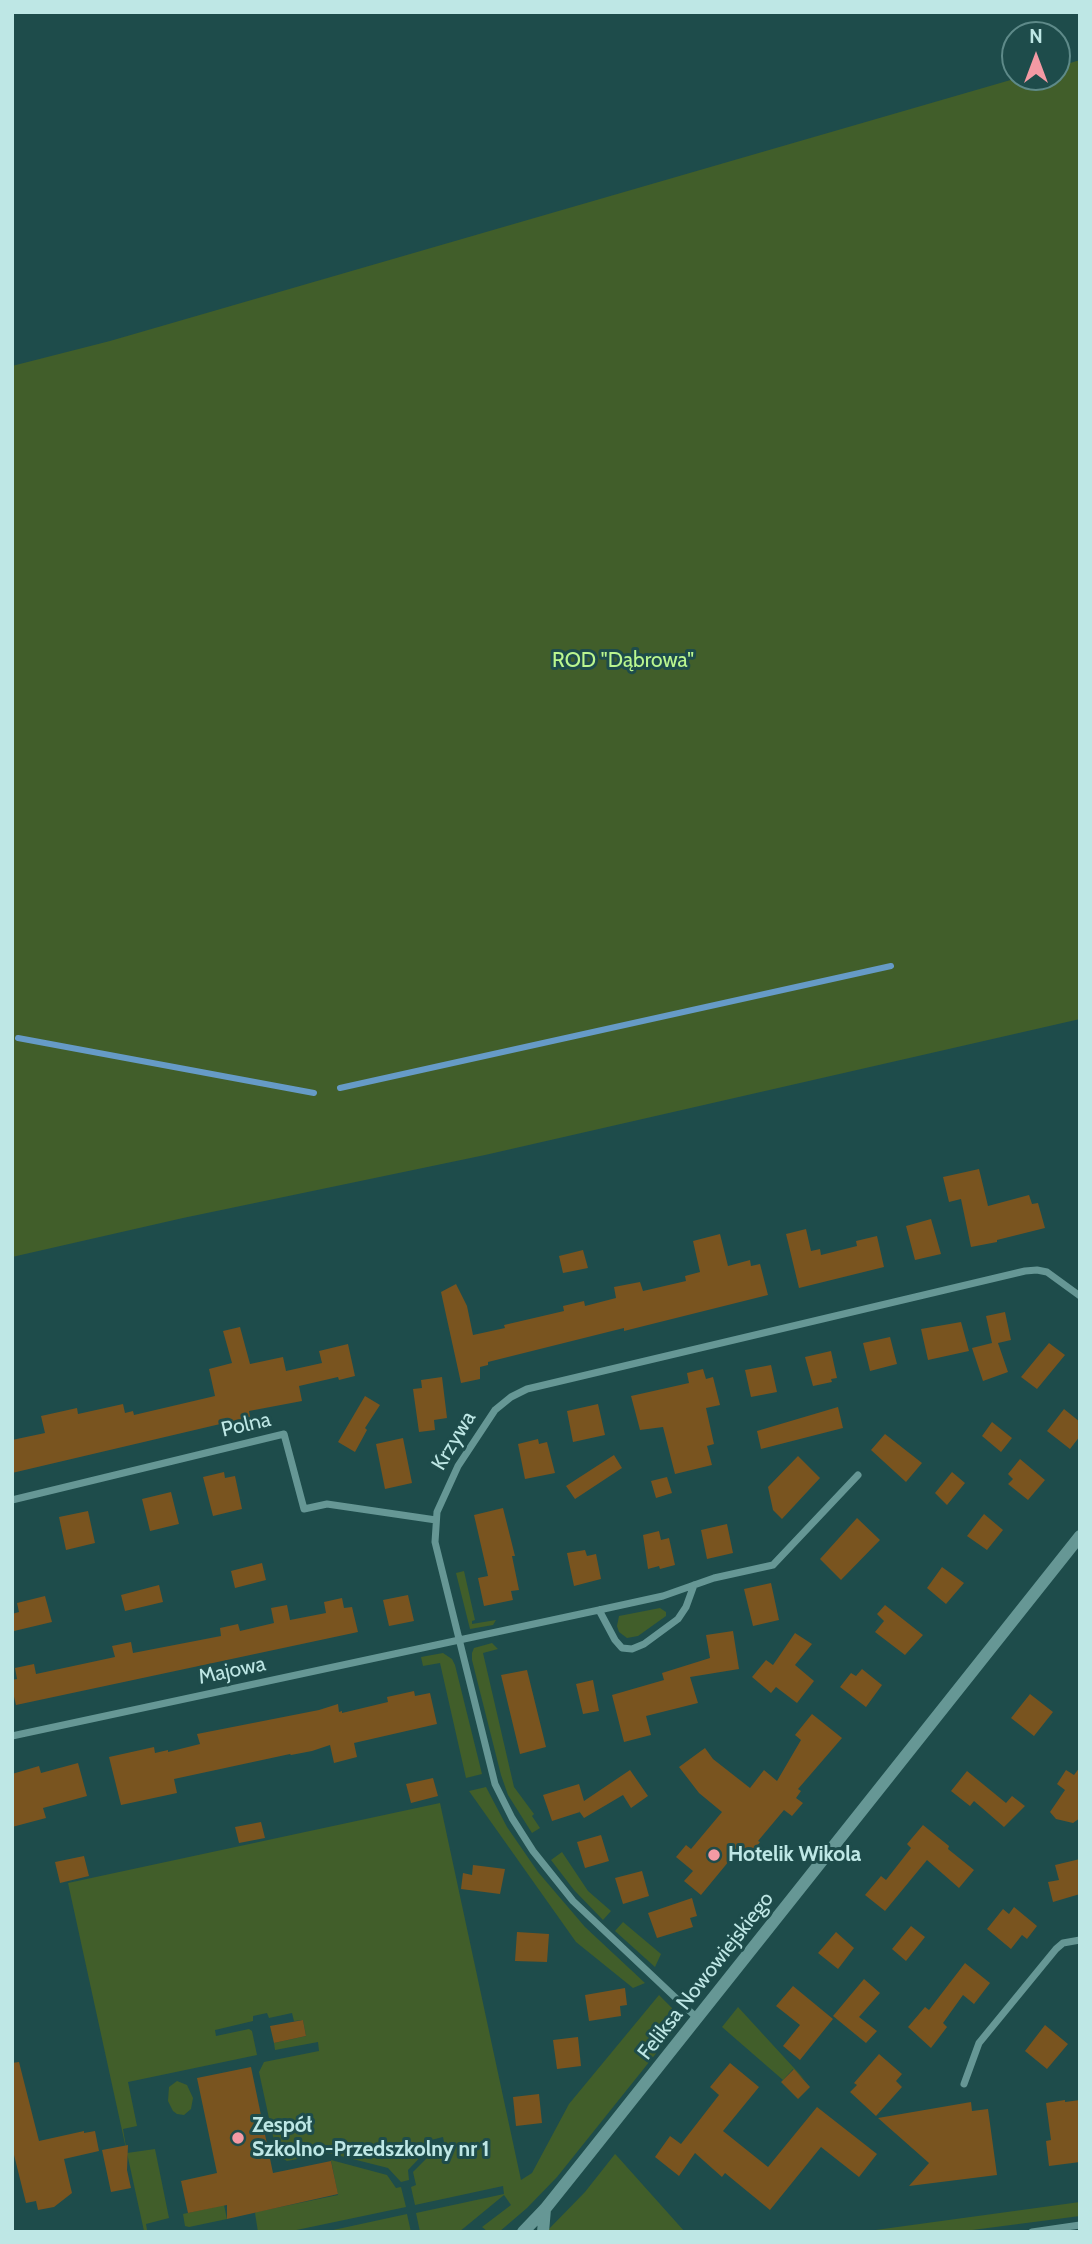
<!DOCTYPE html>
<meta charset="utf-8">
<style>
body{margin:0}
#map{position:relative;width:1092px;height:2244px;overflow:hidden;background:#1e4c4b;font-family:Cabin,sans-serif}
canvas{display:block}
.frame{position:absolute;inset:0;border:14px solid #bee7e5;pointer-events:none}
.north{position:absolute;left:1001px;top:21px;width:70px;height:70px;box-sizing:border-box;background:#1e4c4b;border:2px solid #5e8a89;border-radius:50%;rotate:0deg;font-size:19px;font-weight:700;line-height:28px;text-align:center;color:#bee7e5}
.north::after{content:'';display:block;margin:auto;width:24px;height:32px;background:#f49aa4;clip-path:polygon(50% 0,100% 100%,50% 72%,0 100%)}
</style>
<div id="map">
<canvas width="1092" height="2244"></canvas>
<div class="frame"></div>
<div class="north">N</div>
</div>
<script>
const c = document.querySelector('canvas').getContext('2d');
c.lineJoin = 'round';
function paint(path, color) {
  c.fillStyle = color;
  c.fill(path, 'evenodd');
}
function toPath(rows) {
  const path = new Path2D();
  for (const r of rows) {
    path.moveTo(r[0], r[1]);
    for (let i = 2; i < r.length; i += 2) path.lineTo(r[i], r[i + 1]);
  }
  return path;
}
function trace(path, color, width, dash) {
  c.strokeStyle = color;
  c.lineWidth = width;
  c.lineCap = dash ? 'butt' : 'round';
  c.setLineDash(dash || []);
  c.stroke(path);
}
function write(font, color, halo, rows, align = 'center') {
  c.font = font + ' Cabin,sans-serif';
  c.lineWidth = 6;
  c.setLineDash([]);
  c.textBaseline = 'middle';
  c.strokeStyle = halo;
  c.fillStyle = color;
  for (const [text, x, y, turn = 0] of rows) {
    c.save();
    c.translate(x, y);
    c.rotate((+turn || 0) * Math.PI / 180);
    c.textAlign = isNaN(turn) ? turn : align;
    if (halo) c.strokeText(text, 0, 0);
    c.fillText(text, 0, 0);
    c.restore();
  }
}
paint(toPath([
 [1080,60,1080,1019,485,1155,183,1218,12,1257,12,366,110,341,1021,77,1057,77,1057,67],
 [464,1571,475,1620,472,1621,472,1624,496,1620,493,1625,470,1629,456,1573],
 [660,1608,666,1612,666,1616,638,1636,627,1638,619,1632,617,1626,619,1616],
 [492,1643,498,1649,483,1653,514,1787,534,1814,532,1816,540,1828,532,1833,508,1795,501,1775,472,1660,472,1653,474,1648],
 [443,1653,452,1659,455,1665,482,1774,466,1778,440,1663,423,1666,421,1657],
 [486,1787,507,1827,538,1872,585,1927,645,1983,633,1988,576,1942,469,1791],
 [440,1803,521,2180,532,2173,569,2104,659,1995,672,2008,678,2026,557,2177,527,2208,499,2232,488,2232,482,2227,511,2205,504,2195,459,2232,420,2232,416,2213,504,2194,503,2186,415,2205,411,2187,416,2185,413,2172,433,2152,435,2159,447,2156,443,2137,431,2140,432,2145,408,2170,409,2180,401,2182,388,2168,329,2153,287,2161,277,2155,259,2072,264,2062,319,2051,318,2042,275,2050,274,2043,306,2036,303,2020,294,2021,292,2013,269,2018,267,2013,253,2016,253,2021,215,2030,216,2036,249,2029,252,2031,257,2055,128,2082,137,2126,123,2129,127,2153,155,2149,169,2218,146,2224,147,2230,144,2231,68,1883],
 [562,1852,588,1891,611,1911,603,1920,574,1890,551,1860],
 [623,1922,661,1954,655,1967,615,1931],
 [738,2007,805,2080,793,2069,783,2080,722,2027],
 [177,2081,187,2085,193,2098,191,2109,184,2115,177,2114,173,2111,168,2101,169,2087],
 [615,2154,617,2156,685,2232,546,2232,585,2192],
 [331,2160,387,2175,396,2188,401,2187,406,2207,287,2232,258,2232,255,2213,256,2212,338,2195],
 [1080,2202,1080,2216,957,2232,861,2232],
 [224,2205,227,2219,189,2227,185,2226,183,2214],
 [407,2214,411,2232,324,2232]
]), '#415e2a');
trace(toPath([
 [18,1038,314,1093],
 [340,1088,891,966]
]), '#669bc7', 6);
paint(toPath([
 [979,1169,988,1206,1029,1195,1032,1204,1038,1203,1045,1228,997,1240,997,1242,971,1247,961,1199,949,1202,943,1177],
 [931,1219,941,1254,915,1260,906,1226],
 [806,1229,811,1251,820,1249,821,1255,857,1246,856,1241,877,1236,884,1267,799,1288,786,1234],
 [720,1234,728,1266,750,1260,751,1266,760,1264,768,1295,624,1331,624,1328,488,1362,488,1365,480,1367,480,1379,461,1383,441,1292,456,1284,467,1306,473,1335,505,1328,504,1325,564,1311,563,1306,584,1301,585,1306,616,1298,614,1287,640,1282,643,1291,686,1281,685,1276,700,1272,693,1241],
 [583,1250,588,1268,563,1273,559,1256],
 [1005,1312,1011,1340,998,1343,1008,1372,983,1381,972,1348,992,1343,986,1316],
 [961,1322,969,1351,928,1360,921,1329],
 [240,1327,250,1364,283,1357,286,1371,322,1363,319,1351,348,1344,355,1376,339,1380,338,1377,299,1386,302,1401,249,1411,250,1417,12,1473,12,1440,45,1433,41,1416,77,1408,78,1414,123,1404,125,1413,133,1411,134,1415,215,1396,209,1369,232,1363,223,1331],
 [890,1337,897,1364,870,1371,863,1343],
 [1049,1343,1065,1355,1037,1389,1021,1377],
 [831,1351,837,1378,831,1379,832,1382,813,1386,805,1357],
 [771,1365,777,1392,751,1397,745,1370],
 [703,1369,706,1379,713,1377,720,1405,706,1408,714,1444,707,1446,712,1465,675,1474,663,1427,640,1430,631,1396,689,1383,687,1373],
 [442,1377,447,1418,434,1420,435,1430,419,1432,413,1389,422,1388,421,1380],
 [365,1396,380,1405,365,1428,367,1430,355,1452,338,1442],
 [598,1404,605,1435,573,1442,567,1411],
 [838,1407,843,1428,761,1449,757,1431],
 [1064,1409,1080,1422,1080,1436,1070,1449,1047,1431],
 [992,1422,1012,1438,1001,1452,982,1436],
 [885,1434,922,1463,906,1482,871,1450],
 [403,1438,412,1483,385,1489,376,1444],
 [538,1439,539,1444,547,1442,555,1473,525,1479,518,1444],
 [614,1455,622,1468,575,1499,566,1486],
 [798,1456,820,1478,782,1519,773,1510,768,1487],
 [1020,1459,1045,1480,1028,1500,1008,1484,1013,1479,1008,1474],
 [224,1472,225,1478,235,1476,242,1509,213,1516,203,1477],
 [952,1472,965,1483,947,1505,935,1493],
 [667,1477,672,1493,656,1498,651,1481],
 [171,1492,179,1524,150,1531,142,1499],
 [503,1508,515,1556,512,1556,519,1590,511,1591,513,1600,484,1606,478,1578,488,1576,474,1515],
 [88,1511,95,1543,66,1550,59,1517],
 [984,1514,1003,1530,987,1550,967,1536],
 [857,1518,880,1540,841,1580,820,1559],
 [727,1524,733,1553,707,1559,701,1530],
 [659,1531,661,1540,669,1538,675,1565,660,1569,659,1566,648,1569,643,1535],
 [585,1550,587,1556,596,1554,601,1579,574,1586,567,1553],
 [262,1563,266,1580,235,1588,231,1571],
 [942,1567,964,1583,946,1604,927,1588],
 [771,1583,779,1620,753,1626,744,1589],
 [159,1585,163,1602,125,1611,121,1595],
 [408,1595,414,1621,389,1626,383,1600],
 [45,1596,52,1622,14,1631,12,1614,19,1612,17,1603],
 [342,1598,344,1608,352,1607,358,1632,16,1705,12,1688,12,1680,17,1679,15,1668,34,1664,36,1674,115,1657,112,1646,131,1642,133,1653,221,1636,220,1628,238,1624,240,1631,274,1623,271,1608,287,1605,290,1620,326,1613,324,1602],
 [885,1605,923,1635,905,1655,875,1632,884,1621,877,1614],
 [733,1631,739,1669,690,1677,698,1703,646,1716,651,1735,624,1742,612,1695,664,1680,662,1673,710,1658,706,1635],
 [795,1633,812,1644,795,1665,814,1681,797,1703,776,1687,771,1693,752,1677,766,1660,773,1665],
 [862,1669,882,1685,866,1707,840,1687,851,1673,856,1676],
 [527,1670,546,1747,520,1754,501,1675],
 [593,1680,599,1711,583,1714,576,1684],
 [414,1691,415,1696,430,1693,437,1724,354,1743,357,1757,334,1763,330,1745,312,1751,291,1755,290,1754,174,1779,177,1793,121,1805,109,1757,154,1747,155,1753,168,1750,168,1752,200,1744,197,1734,319,1710,338,1704,339,1712,342,1711,342,1713,388,1702,387,1697],
 [1030,1694,1053,1712,1034,1736,1011,1718],
 [812,1714,842,1738,798,1789,801,1791,796,1798,803,1803,792,1816,784,1810,758,1841,760,1842,744,1863,734,1855,701,1895,684,1881,693,1871,676,1857,686,1845,691,1849,722,1812,699,1793,679,1767,705,1748,713,1759,750,1788,764,1770,777,1781,801,1740,795,1735],
 [78,1763,87,1796,43,1808,46,1818,12,1827,12,1774,39,1766,41,1773],
 [1080,1767,1080,1818,1073,1823,1056,1819,1050,1812,1065,1790,1057,1784,1066,1770,1074,1775],
 [630,1770,648,1796,631,1808,623,1795,584,1818,579,1811,580,1812,552,1821,543,1795,579,1784,584,1801],
 [967,1771,1006,1803,1012,1796,1025,1806,1004,1827,974,1801,970,1806,951,1791],
 [433,1778,438,1796,411,1803,406,1784],
 [261,1822,265,1838,239,1843,235,1827],
 [923,1825,949,1846,948,1849,974,1870,959,1888,927,1860,885,1911,865,1895,881,1876,886,1880,911,1848,907,1844],
 [601,1835,609,1861,585,1868,577,1842],
 [84,1856,89,1876,60,1883,55,1862],
 [1080,1859,1080,1894,1053,1902,1048,1882,1059,1880,1055,1865],
 [473,1865,505,1869,500,1894,461,1889,463,1873,472,1875],
 [642,1871,649,1896,623,1904,615,1878],
 [692,1898,697,1916,690,1918,693,1927,657,1938,648,1913],
 [1014,1907,1037,1926,1027,1939,1022,1935,1011,1949,987,1929,1003,1909,1009,1914],
 [911,1926,925,1937,906,1961,892,1949],
 [517,1932,549,1934,547,1962,515,1961],
 [836,1932,854,1948,838,1969,818,1953],
 [965,1963,990,1983,974,2004,963,1995,943,2023,947,2027,931,2048,908,2027,925,2007,929,2010],
 [864,1979,880,1993,859,2017,877,2031,866,2043,833,2016],
 [793,1986,833,2019,800,2060,783,2046,800,2025,776,2006],
 [625,1988,627,2005,620,2006,621,2016,589,2021,585,1995],
 [303,2020,306,2036,274,2043,270,2026],
 [1045,2025,1068,2044,1047,2069,1025,2051],
 [578,2037,581,2066,557,2069,553,2040],
 [879,2054,902,2074,896,2081,902,2087,876,2116,850,2092,857,2085,854,2083],
 [19,2062,39,2141,84,2131,84,2133,95,2131,99,2151,64,2159,72,2193,54,2207,38,2210,36,2201,26,2203,12,2147,12,2063],
 [730,2063,759,2087,723,2131,768,2167,817,2107,877,2154,859,2177,821,2147,770,2210,725,2173,722,2177,695,2153,679,2176,655,2157,670,2136,681,2144,719,2095,710,2087],
 [251,2067,273,2173,331,2161,338,2194,227,2219,227,2205,188,2213,181,2181,217,2173,197,2078],
 [794,2069,810,2087,798,2099,781,2082],
 [539,2094,542,2123,516,2126,513,2097],
 [1065,2100,1065,2102,1080,2100,1080,2162,1049,2166,1046,2141,1051,2140,1046,2103],
 [971,2102,972,2111,988,2109,997,2175,909,2186,929,2163,878,2118],
 [128,2145,127,2170,131,2188,111,2192,102,2150]
]), '#79541f');
trace(toPath([
 [12,1500,284,1434,304,1509,327,1504,436,1520],
 [599,1610,615,1640,622,1648,632,1649,644,1644,678,1619,686,1607,694,1585],
 [12,1736,599,1610,663,1596,714,1578,773,1565,858,1475],
 [697,2018,573,1901,533,1851,512,1818,495,1784,435,1542,437,1512,458,1466,495,1410,511,1397,527,1389,1025,1271,1037,1270,1047,1272,1080,1296],
 [964,2084,979,2043,1056,1949,1063,1943,1080,1940],
 [1032,2232,1080,2225]
]), '#669795', 7);
trace(toPath([
 [523,2232,545,2209,589,2154,1080,1536],
 [543,2232,545,2209]
]), '#669795', 12);
for (const [x, y, r, color] of [
 [714,1855,7,"#f49aa4"],
 [238,2138,7,"#f49aa4"]
]) {
  const dot = new Path2D();
  dot.arc(x, y, r, 0, 2 * Math.PI);
  c.fillStyle = color;
  c.fill(dot);
  trace(dot, '#1e4c4b', 2.5);
}
write('21px', '#bbf68f', '#1e4c4b', [
 ["ROD \"Dąbrowa\"",623,661]
]);
write('21px', '#bee7e5', '#1e4c4b', [
 ["Polna",246,1425,-13],
 ["Krzywa",454,1441,-59],
 ["Majowa",232,1671,-12],
 ["Feliksa Nowowiejskiego",706,1976,-52]
]);
write('bold 21px', '#bee7e5', '#1e4c4b', [
 ["Hotelik Wikola",728,1855],
 ["Zespół",252,2126],
 ["Szkolno-Przedszkolny nr 1",252,2150]
], 'left');
</script>
